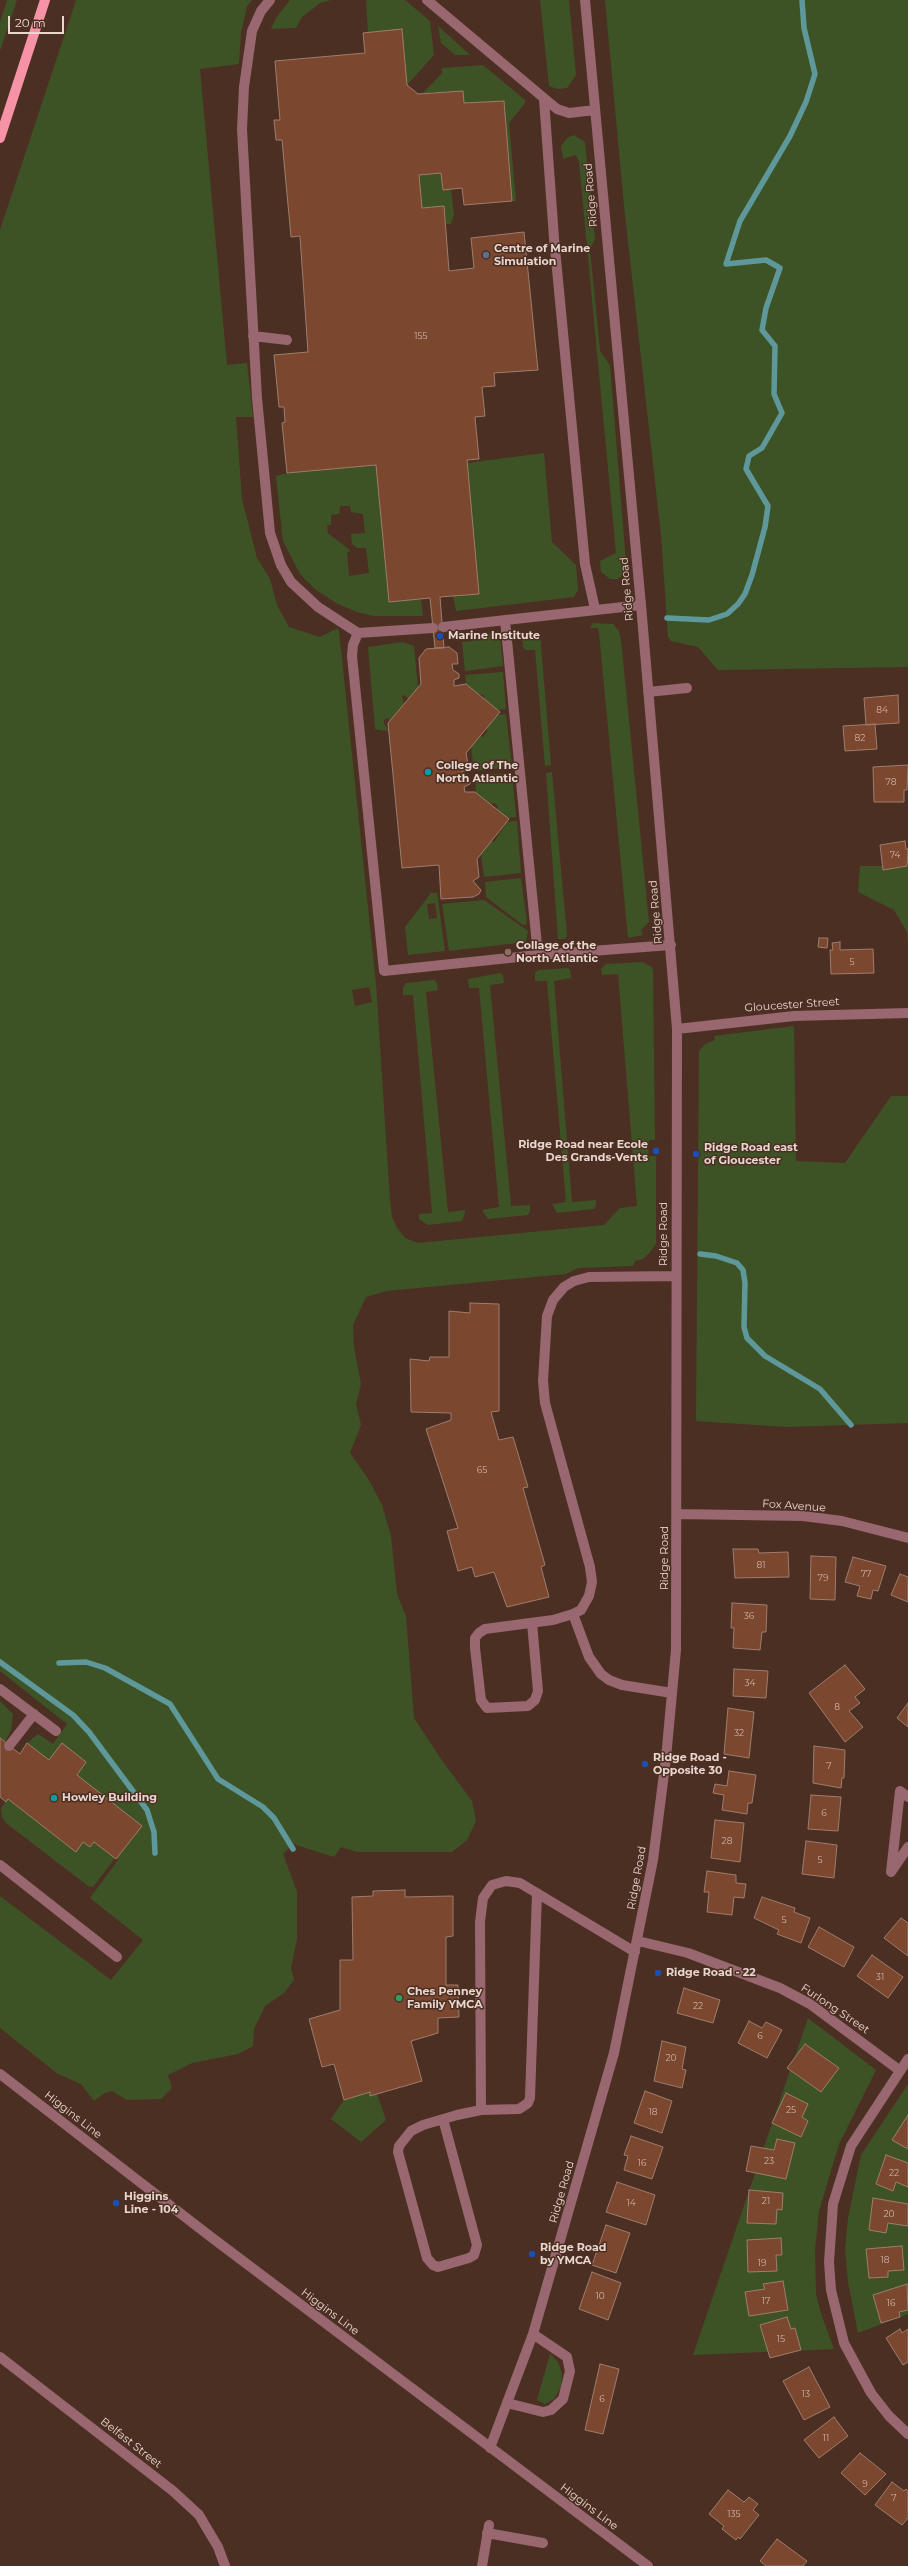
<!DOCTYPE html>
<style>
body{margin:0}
#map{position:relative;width:908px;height:2566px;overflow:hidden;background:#4c2f23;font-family:Montserrat,sans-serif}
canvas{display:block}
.scale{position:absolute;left:8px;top:16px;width:56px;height:18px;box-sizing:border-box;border:2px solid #e9d6cf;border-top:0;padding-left:5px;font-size:12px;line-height:14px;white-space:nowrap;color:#e9d6cf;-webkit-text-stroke:3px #4c2f23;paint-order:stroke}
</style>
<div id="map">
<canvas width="908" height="2566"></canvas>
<div class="scale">20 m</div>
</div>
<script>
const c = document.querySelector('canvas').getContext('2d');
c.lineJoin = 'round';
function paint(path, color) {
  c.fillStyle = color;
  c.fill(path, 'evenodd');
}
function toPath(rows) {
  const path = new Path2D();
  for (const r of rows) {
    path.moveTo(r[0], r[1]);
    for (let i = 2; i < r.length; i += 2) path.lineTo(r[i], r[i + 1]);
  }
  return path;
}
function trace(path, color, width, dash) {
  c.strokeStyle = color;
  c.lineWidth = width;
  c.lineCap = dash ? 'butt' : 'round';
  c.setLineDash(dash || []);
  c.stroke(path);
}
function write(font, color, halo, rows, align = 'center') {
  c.font = font + ' Montserrat,sans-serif';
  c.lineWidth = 3;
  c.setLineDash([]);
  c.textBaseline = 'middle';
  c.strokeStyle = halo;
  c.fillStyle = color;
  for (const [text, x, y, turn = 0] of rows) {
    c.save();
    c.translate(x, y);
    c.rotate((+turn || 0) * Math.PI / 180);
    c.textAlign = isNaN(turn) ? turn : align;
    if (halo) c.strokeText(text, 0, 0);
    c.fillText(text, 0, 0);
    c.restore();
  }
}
paint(toPath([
 [7,0,17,0,0,51,0,22],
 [76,0,252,0,247,6,241,33,239,64,200,69,227,365,247,363,253,417,236,417,242,499,257,558,270,579,277,605,289,627,320,637,338,628,339,631,376,984,390,1200,392,1217,397,1228,405,1238,418,1243,604,1225,620,1208,637,1206,618,974,602,975,601,969,606,964,642,962,652,967,653,971,655,1140,649,1140,648,1146,649,1156,656,1156,656,1244,650,1252,643,1259,635,1261,633,1266,578,1268,566,1274,386,1291,366,1297,353,1325,354,1348,361,1384,356,1404,361,1425,350,1453,369,1480,382,1505,391,1536,397,1594,406,1616,414,1718,441,1759,472,1801,476,1821,467,1840,452,1852,357,1852,341,1847,334,1857,293,1844,283,1854,297,1892,297,1939,291,1968,294,1980,284,1993,265,2006,254,2029,253,2046,238,2054,192,2063,168,2075,172,2088,161,2099,127,2100,112,2091,103,2094,94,2101,81,2084,58,2074,0,2028,0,1896,111,1980,143,1940,90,1898,118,1860,77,1775,86,1762,62,1744,49,1760,27,1743,38,1734,53,1744,67,1724,0,1671,0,230],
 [369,987,372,1002,355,1006,352,990],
 [290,0,331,0,320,3,310,11,302,17,296,28,271,29,276,18],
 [366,0,405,0,430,21,434,55,407,85,402,30,368,33],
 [540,0,569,0,576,75,567,88,557,89,549,86],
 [605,0,908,0,908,667,718,670,698,647,671,641,668,637,661,535,624,206],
 [438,26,470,55,455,55,441,43],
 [483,65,525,100,525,103,509,123,516,201,512,201,504,101,464,103,463,91,423,93,443,72,441,70,443,68],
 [574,135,585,142,595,239,590,249,600,351,610,365,626,563,625,573,618,579,610,579,601,572,600,561,616,553,579,162,576,155,563,159,561,146,567,138],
 [441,173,443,189,451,189,454,215,451,224,446,224,444,206,422,208,419,175],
 [544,453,552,542,576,565,578,590,574,597,456,611,453,596,479,593,467,463],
 [376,465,389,602,421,599,423,616,374,616,357,612,336,603,315,589,300,574,283,541,276,476,287,473],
 [340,506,350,506,351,512,363,514,365,533,351,534,352,544,357,548,366,548,369,573,349,576,347,552,351,551,328,533,327,525,331,525,331,515,339,514],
 [593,623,613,624,619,631,621,640,649,922,641,930,643,935,628,938,599,633,598,628,590,628],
 [525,632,536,632,540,634,551,765,545,766,535,650,526,650,523,647,522,635],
 [496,633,500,638,503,666,465,671,462,642,472,641,479,635],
 [403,642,414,646,418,688,409,699,404,695,402,696,404,704,390,720,387,718,384,720,384,724,389,731,378,730,375,729,368,647],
 [503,672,506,709,497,710,484,699,484,695,477,694,466,684,465,675],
 [506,714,512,767,474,771,471,747,480,736,483,737,487,732,487,728,497,715],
 [552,772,567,935,565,939,558,939,546,773],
 [512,773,516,817,507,818,497,810,498,806,494,803,491,804,476,793,475,775],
 [517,821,521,873,484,877,481,854,491,841,494,842,507,822],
 [860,866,908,866,908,945,907,932,894,910,858,892],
 [521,878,527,924,523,925,486,897,485,882],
 [431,893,437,893,445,951,408,955,405,927],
 [435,903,437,918,429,919,427,904],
 [484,900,528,931,526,942,449,951,442,904],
 [568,968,570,970,571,978,554,981,572,1202,596,1200,596,1205,594,1209,557,1213,552,1204,566,1202,547,981,535,981,535,973,538,970],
 [500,973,503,975,504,983,490,985,511,1206,530,1205,530,1211,528,1215,488,1219,482,1210,499,1207,479,988,469,988,468,979],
 [434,980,437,983,438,990,426,992,448,1212,465,1210,465,1213,462,1221,428,1225,419,1219,419,1214,432,1213,413,995,403,995,403,988,406,983],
 [794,1026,796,1161,845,1163,891,1096,908,1096,908,1423,787,1427,696,1421,699,1051,705,1044,715,1040,714,1036],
 [0,1701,13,1714,11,1730,5,1742,0,1738],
 [8,1799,75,1851,83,1842,90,1847,94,1842,115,1858,93,1887,88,1886,6,1823,2,1817,1,1808],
 [808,2018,876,2070,839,2144,819,2211,815,2250,816,2294,821,2314,834,2349,693,2355],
 [908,2084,908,2314,858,2333,848,2282,845,2250,848,2218,861,2155],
 [370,2092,371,2096,377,2094,386,2120,361,2142,331,2119,344,2100],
 [550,2354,558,2362,562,2374,561,2387,554,2399,545,2404,537,2400]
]), '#3e5325');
trace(toPath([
 [667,618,709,620,727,614,738,604,745,594,752,575,765,527,768,506,746,469,749,456,762,448,782,413,774,394,775,346,762,330,766,308,780,268,766,260,726,264,740,221,790,136,806,102,815,74,804,28,802,0],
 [700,1254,716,1256,737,1263,743,1270,745,1283,744,1327,747,1338,765,1356,820,1389,851,1425],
 [0,1662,73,1715,89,1732,147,1810,154,1832,155,1853],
 [59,1663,86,1662,105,1668,170,1704,218,1779,263,1807,274,1818,293,1849]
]), '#5f989b', 5.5);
const building = toPath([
 [402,29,407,85,418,94,463,91,464,103,504,101,512,201,464,205,462,188,443,190,441,173,419,175,422,208,444,206,449,271,474,268,471,238,524,232,538,370,494,373,495,386,482,387,485,416,475,417,479,459,467,460,479,594,440,597,444,648,435,648,430,598,389,602,376,465,287,473,282,423,285,422,284,407,279,407,274,355,308,352,300,236,291,237,282,140,276,140,274,120,280,120,275,61,365,53,363,33,402,29],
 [449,647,457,653,458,664,452,664,453,670,459,674,459,678,454,680,454,686,466,684,500,712,466,753,469,771,462,771,463,776,469,777,470,784,464,787,465,792,475,792,509,819,477,859,479,877,473,881,481,890,479,894,473,897,441,899,439,865,402,868,388,723,421,684,419,658,426,649,449,647],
 [898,695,899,723,866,725,864,698,898,695],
 [875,724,877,749,845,751,843,726,875,724],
 [908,765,907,790,904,790,904,802,874,802,873,767,908,765],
 [905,841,906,849,908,849,907,866,883,870,880,845,905,841],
 [819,938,828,938,827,948,818,947,819,938],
 [840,942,840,950,873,949,874,973,831,974,830,950,833,950,832,943,840,942],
 [470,1303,499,1304,499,1411,491,1412,499,1440,513,1437,528,1487,523,1488,545,1565,541,1567,549,1597,507,1607,494,1572,475,1577,472,1567,458,1571,447,1531,458,1528,426,1429,451,1420,451,1413,411,1412,410,1359,429,1361,430,1357,449,1357,449,1311,470,1313,470,1303],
 [733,1549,758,1549,759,1553,788,1552,789,1577,735,1578,733,1549],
 [811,1556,836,1557,835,1600,810,1599,811,1556],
 [853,1557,886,1566,878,1591,873,1590,871,1599,857,1596,860,1586,845,1582,853,1557],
 [900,1574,908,1577,908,1602,891,1595,900,1574],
 [732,1603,767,1605,766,1632,762,1632,760,1650,733,1648,734,1628,731,1628,732,1603],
 [845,1665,865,1689,855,1697,860,1703,849,1711,863,1727,845,1742,809,1693,845,1665],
 [734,1669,768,1671,766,1698,733,1696,734,1669],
 [908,1703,908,1727,897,1718,908,1703],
 [728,1708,754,1712,749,1758,724,1754,728,1708],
 [0,1738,20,1754,27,1743,49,1760,62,1743,86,1762,77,1775,142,1826,116,1859,94,1842,90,1847,83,1842,76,1852,8,1799,6,1802,0,1797,0,1738],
 [814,1746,845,1750,844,1778,842,1778,841,1788,813,1783,814,1746],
 [729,1771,756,1775,752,1803,748,1803,747,1814,722,1810,724,1795,713,1793,715,1784,727,1786,729,1771],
 [811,1795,841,1797,838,1831,808,1829,811,1795],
 [715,1820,744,1823,740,1862,711,1858,715,1820],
 [806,1841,837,1845,834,1878,802,1874,806,1841],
 [707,1871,736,1875,736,1883,746,1884,744,1898,734,1897,732,1915,707,1912,709,1892,704,1892,707,1871],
 [405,1890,405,1897,453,1896,453,1936,446,1937,446,1985,458,1985,459,2017,438,2018,438,2033,411,2041,422,2081,370,2096,370,2092,344,2100,334,2064,322,2067,309,2019,340,2010,340,1960,353,1960,352,1897,373,1896,373,1891,405,1890],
 [762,1897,795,1908,794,1912,810,1918,801,1943,777,1934,779,1930,754,1918,762,1897],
 [901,1918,908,1923,908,1956,884,1938,901,1918],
 [819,1927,854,1947,844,1967,808,1947,819,1927],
 [872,1955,903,1977,888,1998,857,1976,872,1955],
 [684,1988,720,2000,713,2023,677,2013,684,1988],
 [749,2021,762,2028,766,2022,782,2030,767,2058,738,2043,749,2021],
 [662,2041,686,2047,682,2069,686,2070,682,2088,654,2081,662,2041],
 [805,2044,839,2068,821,2092,787,2068,805,2044],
 [645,2091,672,2101,662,2133,634,2123,645,2091],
 [786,2093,808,2104,802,2117,808,2121,801,2137,772,2123,786,2093],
 [908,2115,908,2149,892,2140,908,2115],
 [631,2136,663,2147,652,2179,624,2170,628,2156,624,2155,631,2136],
 [777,2139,795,2143,786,2179,746,2171,751,2146,774,2150,777,2139],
 [886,2155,908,2163,908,2187,896,2182,893,2191,876,2184,886,2155],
 [617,2182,655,2195,646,2225,606,2212,617,2182],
 [749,2190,783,2193,782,2210,777,2209,776,2224,747,2223,749,2190],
 [873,2198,908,2204,908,2226,888,2223,886,2233,869,2230,873,2198],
 [606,2225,630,2233,616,2273,592,2265,606,2225],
 [781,2238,782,2255,776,2255,777,2271,748,2272,747,2240,781,2238],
 [902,2246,904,2270,888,2271,888,2277,869,2278,866,2249,902,2246],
 [592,2272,621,2283,608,2320,579,2309,592,2272],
 [783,2281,788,2310,749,2316,745,2292,765,2289,763,2284,783,2281],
 [907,2284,908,2310,899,2312,900,2317,881,2323,873,2295,907,2284],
 [787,2317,791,2329,795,2328,801,2350,770,2358,760,2325,787,2317],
 [900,2329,902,2333,908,2329,908,2362,903,2365,886,2338,900,2329],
 [600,2364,619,2369,603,2434,585,2430,600,2364],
 [809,2367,830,2407,804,2420,783,2381,809,2367],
 [834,2417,848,2436,819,2458,804,2440,834,2417],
 [860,2453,886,2474,865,2495,841,2473,860,2453],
 [892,2482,904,2491,906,2489,908,2491,908,2518,902,2525,875,2505,892,2482],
 [728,2490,744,2502,749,2497,758,2504,753,2510,759,2515,740,2539,738,2537,736,2540,722,2529,724,2526,709,2514,728,2490],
 [777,2539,807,2561,803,2566,766,2566,760,2561,777,2539]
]);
paint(building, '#7c472f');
trace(building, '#9e7d6e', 1);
trace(toPath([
 [270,0,261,11,252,31,244,87,242,129,257,398,270,533,281,565,291,582,318,607,358,633,433,628],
 [427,0,557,109,569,113,595,110],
 [544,99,554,238,585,564,595,609],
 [253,336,287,340],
 [505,620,538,955],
 [443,627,641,605],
 [358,633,353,645,352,656,384,971,538,955,671,945],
 [648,692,687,688],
 [677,1029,794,1016,908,1013],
 [677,1514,803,1516,842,1521,908,1538],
 [532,1623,538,1691,535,1700,528,1706,487,1708,481,1700,475,1648,475,1638,479,1633,485,1629,553,1620,573,1614],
 [0,1689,56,1731],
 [672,1693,622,1685,609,1680,601,1674,589,1657,573,1614,581,1610,589,1596,592,1582,590,1567,545,1403,543,1381,547,1316,553,1300,564,1287,574,1281,589,1277,676,1276],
 [9,1746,34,1714],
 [908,1797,900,1791,891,1872,908,1847],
 [0,1865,117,1957],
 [537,1893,530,2098,528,2103,519,2109,481,2110,480,1922,483,1898,492,1885,506,1881,520,1883,635,1952],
 [638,1941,688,1953,780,1988,810,2004,899,2070],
 [908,2059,851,2146,833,2204,829,2262,831,2290,844,2343,871,2393,889,2416,908,2434],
 [0,2074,211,2237,648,2566],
 [443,2119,477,2245,474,2255,469,2258,438,2267,433,2265,427,2258,398,2152,399,2146,411,2131,423,2125,457,2115,481,2110],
 [0,2357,173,2491,199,2515,218,2547,225,2566],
 [507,2403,543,2412,551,2410,563,2399,570,2371,567,2357,533,2334],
 [490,2448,533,2334,614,2053,653,1860,666,1758,676,1650,677,1029,641,605,585,0],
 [487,2533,543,2543],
 [482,2566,489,2525]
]), '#98676f', 10);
trace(toPath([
 [0,138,45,0]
]), '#f693a6', 10);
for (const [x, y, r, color] of [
 [486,255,4,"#5c6f8a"],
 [440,636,4,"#1a4fb4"],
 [428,772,4,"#0f9aa8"],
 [508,952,4,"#8d6e63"],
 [656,1151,4,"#1a4fb4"],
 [696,1154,4,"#1a4fb4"],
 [645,1764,4,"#1a4fb4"],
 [54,1798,4,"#0f9aa8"],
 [658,1973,4,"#1a4fb4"],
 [399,1998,4,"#2e9e5b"],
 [116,2203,4,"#1a4fb4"],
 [532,2254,4,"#1a4fb4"]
]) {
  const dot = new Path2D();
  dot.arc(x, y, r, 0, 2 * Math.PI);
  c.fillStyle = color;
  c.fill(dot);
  trace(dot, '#4c2f23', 1.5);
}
write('9px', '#ceb2a7', null, [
 ["155",421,336],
 ["84",882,710],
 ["82",860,738],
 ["78",891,782],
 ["74",895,855],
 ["5",852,962],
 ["65",482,1470],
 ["81",761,1565],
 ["77",866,1574],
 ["79",823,1578],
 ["36",749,1616],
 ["34",750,1683],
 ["8",837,1707],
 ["32",739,1733],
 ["7",829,1766],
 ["6",824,1813],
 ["28",727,1841],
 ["5",820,1860],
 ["5",784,1920],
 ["31",880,1977],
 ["22",698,2006],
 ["6",760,2036],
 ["20",671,2058],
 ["25",791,2110],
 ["18",653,2112],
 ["23",769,2161],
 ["16",642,2163],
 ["22",894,2173],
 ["21",766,2201],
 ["14",631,2203],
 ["20",889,2214],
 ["18",885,2260],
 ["19",762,2263],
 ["10",600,2296],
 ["17",766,2301],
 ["16",891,2303],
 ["15",781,2339],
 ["13",806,2394],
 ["6",602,2399],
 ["11",826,2438],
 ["9",865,2484],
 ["7",894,2498],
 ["135",734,2514]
]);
write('11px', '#e9d6cf', '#4c2f23', [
 ["Ridge Road",591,195,-95],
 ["Ridge Road",627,589,-95],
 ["Ridge Road",656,912,-95],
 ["Gloucester Street",792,1005,-4],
 ["Ridge Road",664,1234,-90],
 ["Fox Avenue",794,1506,4],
 ["Ridge Road",665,1558,-90],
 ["Ridge Road",637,1878,-80],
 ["Furlong Street",835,2009,34],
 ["Higgins Line",73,2115,38],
 ["Ridge Road",562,2192,-74],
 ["Higgins Line",330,2312,37],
 ["Belfast Street",131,2443,38],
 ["Higgins Line",589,2507,37]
]);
write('bold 11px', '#e9d6cf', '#4c2f23', [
 ["Centre of Marine",494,249],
 ["Simulation",494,262],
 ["Marine Institute",448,636],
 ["College of The",436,766],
 ["North Atlantic",436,779],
 ["Collage of the",516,946],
 ["North Atlantic",516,959],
 ["Ridge Road near Ecole",648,1145,"right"],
 ["Des Grands-Vents",648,1158,"right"],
 ["Ridge Road east",704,1148],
 ["of Gloucester",704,1161],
 ["Ridge Road -",653,1758],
 ["Opposite 30",653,1771],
 ["Howley Building",62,1798],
 ["Ridge Road - 22",666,1973],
 ["Ches Penney",407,1992],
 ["Family YMCA",407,2005],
 ["Higgins",124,2197],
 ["Line - 104",124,2210],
 ["Ridge Road",540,2248],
 ["by YMCA",540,2261]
], 'left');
</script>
